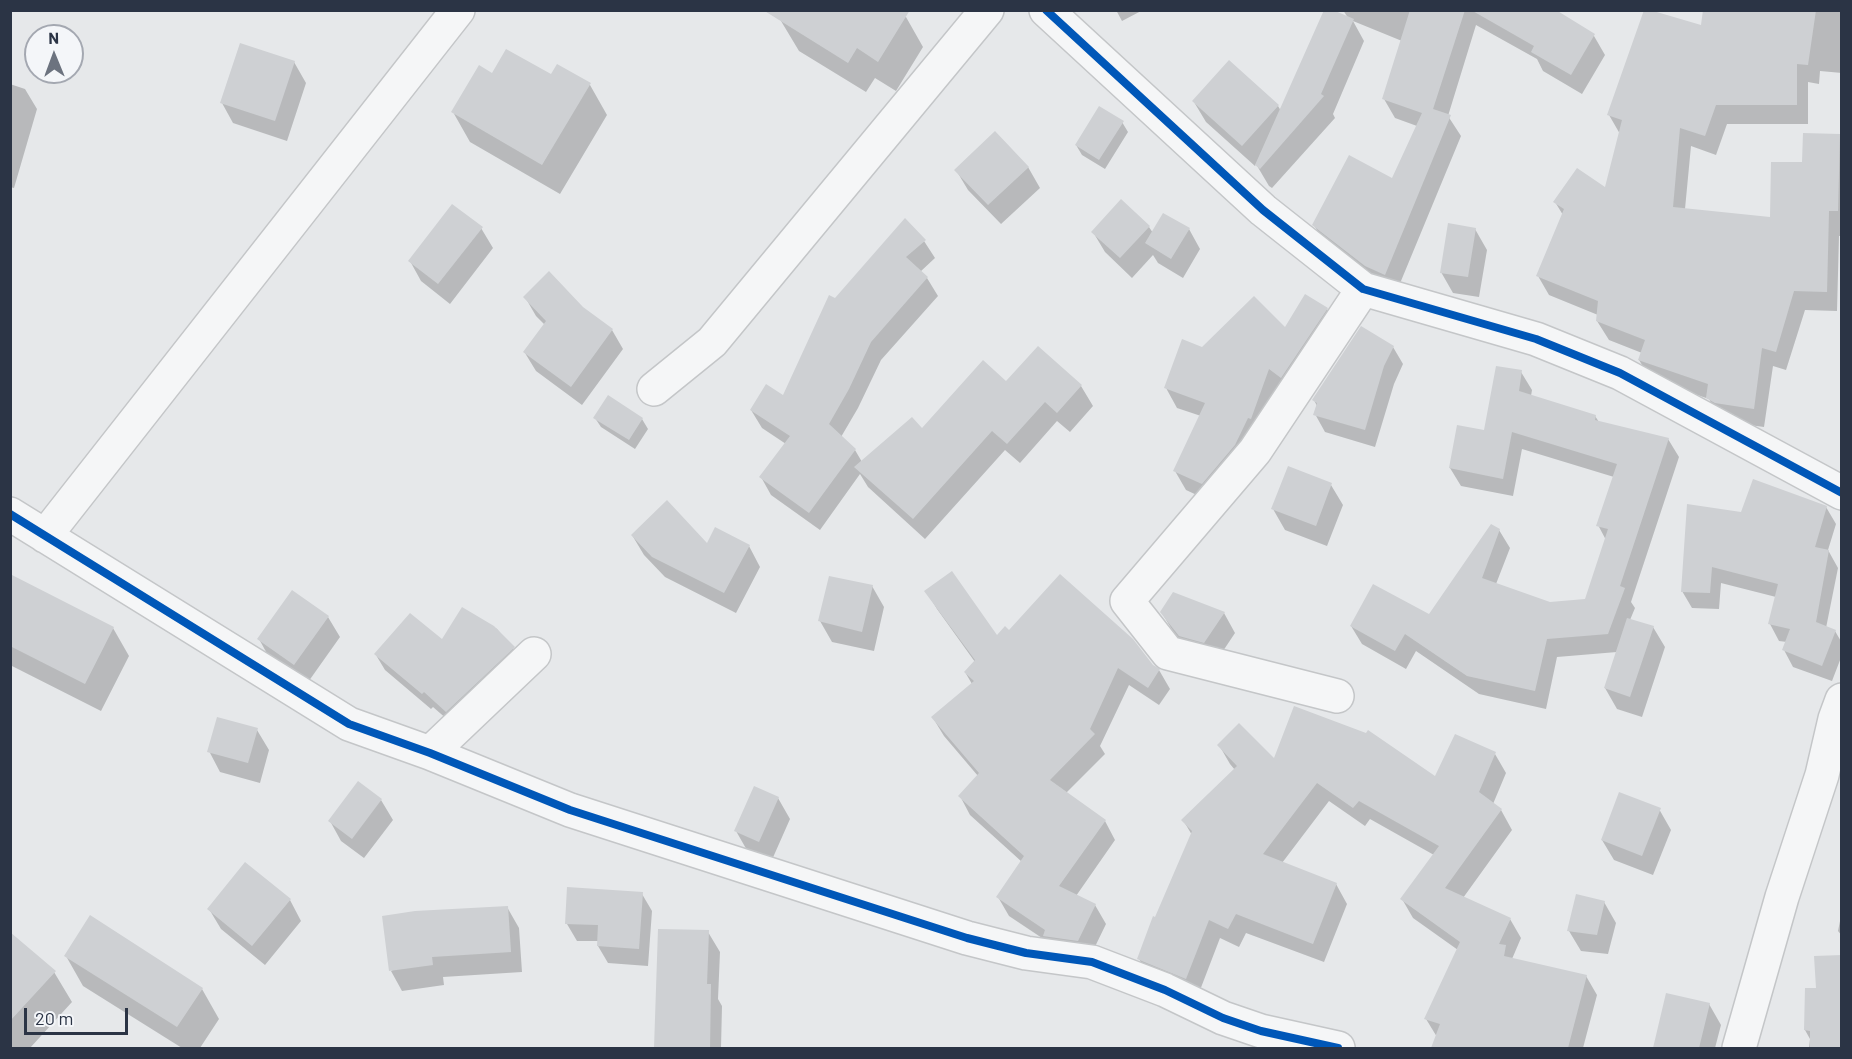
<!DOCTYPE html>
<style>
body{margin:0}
#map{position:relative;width:1852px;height:1059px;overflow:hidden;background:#e6e8ea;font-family:Barlow,sans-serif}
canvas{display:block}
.frame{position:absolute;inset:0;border:12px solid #2b3445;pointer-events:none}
.north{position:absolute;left:24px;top:24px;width:60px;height:60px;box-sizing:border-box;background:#f4f6f9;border:2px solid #a4a8b1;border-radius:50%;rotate:359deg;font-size:16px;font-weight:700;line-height:24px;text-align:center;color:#2b3445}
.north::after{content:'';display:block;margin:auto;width:21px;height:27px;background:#6c737f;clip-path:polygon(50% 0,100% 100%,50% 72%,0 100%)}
.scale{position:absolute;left:24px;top:1008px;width:104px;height:27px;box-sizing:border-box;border:3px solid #2b3445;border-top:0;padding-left:8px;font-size:18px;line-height:21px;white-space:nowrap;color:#2b3445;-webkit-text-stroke:4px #f4f6f9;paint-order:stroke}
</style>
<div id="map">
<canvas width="1852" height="1059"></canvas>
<div class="frame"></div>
<div class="north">N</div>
<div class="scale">20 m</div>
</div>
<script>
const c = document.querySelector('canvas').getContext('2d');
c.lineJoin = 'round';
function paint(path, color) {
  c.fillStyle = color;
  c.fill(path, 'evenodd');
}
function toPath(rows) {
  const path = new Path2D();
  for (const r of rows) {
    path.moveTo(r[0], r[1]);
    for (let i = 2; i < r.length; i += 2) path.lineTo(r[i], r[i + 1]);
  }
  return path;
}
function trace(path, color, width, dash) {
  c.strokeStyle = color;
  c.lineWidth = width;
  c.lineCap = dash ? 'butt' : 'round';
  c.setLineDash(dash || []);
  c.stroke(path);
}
paint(toPath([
 [1116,10,1143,10,1122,21],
 [1343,10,1541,10,1556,13,1594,36,1605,55,1582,94,1543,71,1537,59,1476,25,1448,116,1461,136,1396,293,1325,244,1314,225,1393,180,1417,126,1395,118,1384,99,1402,41,1353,21,1364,41,1333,114,1335,118,1272,188,1269,186,1256,164,1255,166,1206,122,1194,102,1278,106,1281,111,1348,18],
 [1705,10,1842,10,1842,73,1820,71,1819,84,1808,82,1808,124,1727,124,1716,155,1691,146,1685,209,1771,218,1804,164,1804,134,1842,135,1842,236,1839,236,1837,311,1805,310,1786,370,1773,366,1764,427,1727,422,1719,418,1709,399,1651,379,1639,360,1642,353,1609,340,1597,321,1598,315,1549,295,1538,276,1563,215,1555,202,1606,189,1620,134,1609,115,1702,27],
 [906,17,923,47,896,91,875,78,866,92,799,51,781,21],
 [294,62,306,83,287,141,233,123,222,103],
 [492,75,551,76,590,85,607,115,560,194,470,142,453,112],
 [10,84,25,89,37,109,14,188,10,187],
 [1122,122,1128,132,1105,169,1082,155,1076,145],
 [1028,167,1040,188,1001,224,968,190,956,170],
 [1149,227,1153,233,1189,229,1200,249,1183,278,1158,263,1153,255,1132,278,1105,252,1093,232],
 [481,228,493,248,450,304,421,281,410,261],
 [1475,229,1487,250,1479,297,1453,293,1441,272],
 [924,241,935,258,920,272,927,278,938,296,881,360,858,408,841,437,855,450,862,462,922,431,1006,383,1081,386,1093,406,1070,432,1057,421,1020,463,1005,450,925,539,868,487,860,474,820,530,771,495,761,477,786,444,762,428,751,410,784,398,835,299],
 [525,297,582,308,612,330,623,349,582,405,536,371,525,353,545,325,536,316],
 [1327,309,1338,328,1214,503,1186,490,1175,471,1201,416,1177,408,1166,388,1203,348,1285,329],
 [1393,347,1403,364,1394,384,1375,447,1325,432,1315,414,1317,406,1314,400],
 [1521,372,1532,390,1531,396,1595,416,1599,422,1668,439,1679,457,1631,602,1635,608,1630,620,1653,627,1665,647,1642,717,1617,709,1605,688,1617,652,1557,657,1546,709,1479,694,1416,651,1406,669,1362,644,1351,626,1430,616,1499,530,1510,548,1496,584,1550,603,1586,600,1606,540,1598,525,1614,477,1522,449,1513,496,1461,486,1450,468,1485,432],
 [608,397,642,419,648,429,635,449,601,427,595,418],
 [1331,485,1343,505,1327,546,1285,530,1273,509],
 [1826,507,1836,524,1828,550,1838,568,1826,628,1835,631,1842,643,1842,655,1832,681,1793,667,1784,650,1787,642,1779,641,1770,624,1776,597,1721,583,1719,609,1692,608,1682,591,1742,513],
 [632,535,707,545,749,546,760,567,736,613,665,577,644,555],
 [10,576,113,628,129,656,101,711,10,665],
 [872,586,884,607,874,651,832,642,820,621],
 [926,591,997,637,1009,632,1152,666,1159,670,1170,689,1159,705,1129,685,1100,746,1105,754,1066,793,1105,821,1115,840,1076,896,1095,905,1106,924,1089,959,1048,942,1009,916,998,897,1022,862,970,815,960,796,978,776,944,736,933,718,972,684,965,672,975,662,937,609],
 [463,609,497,629,513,648,522,663,456,727,433,707,431,709,385,670,376,655,442,641],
 [1162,613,1224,613,1235,633,1215,663,1192,657,1174,633],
 [328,617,340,637,306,685,270,659,259,639],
 [257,730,269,750,260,783,220,772,209,751],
 [1219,745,1274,761,1436,779,1495,754,1506,773,1493,804,1501,810,1512,830,1463,898,1510,919,1521,938,1512,959,1586,976,1597,995,1583,1048,1432,1048,1437,1037,1426,1019,1458,950,1413,918,1402,899,1434,855,1370,819,1365,826,1329,801,1282,863,1336,884,1347,904,1324,962,1246,933,1239,947,1220,938,1197,998,1150,978,1139,959,1192,835,1183,820,1235,770,1230,764],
 [778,798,790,819,771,862,748,852,736,831],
 [381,800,393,820,364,858,341,841,330,821],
 [1659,809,1671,830,1653,875,1614,860,1602,840],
 [642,894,652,911,648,966,608,963,598,946,599,941,577,941,567,924],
 [290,900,301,921,265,965,221,929,209,909],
 [1604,902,1616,923,1608,954,1581,951,1569,931],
 [507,907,519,928,522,972,443,977,444,985,402,991,391,971],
 [1842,911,1842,936,1838,931],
 [659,930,708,932,720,952,718,999,722,1006,721,1048,656,1048],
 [10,953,54,972,72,1002,30,1048,10,1048],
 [66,956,202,989,219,1019,200,1048,182,1048,83,986],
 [1842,956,1842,1048,1809,1048,1810,1039,1805,1030],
 [1667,995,1709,1004,1721,1025,1715,1048,1655,1048]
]), '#0003');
paint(toPath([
 [763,10,910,10,878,62,857,48,848,63],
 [1324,10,1333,10,1354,19,1321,94,1324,96,1260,169,1255,165],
 [1410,10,1465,10,1433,109,1451,115,1385,275,1365,266,1312,225,1349,155,1392,178,1422,113,1382,99],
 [1471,10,1556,10,1595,34,1571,75,1531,52,1534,46],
 [1644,10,1650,10,1701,25,1703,10,1816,10,1808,65,1797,64,1797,105,1716,105,1705,136,1680,128,1673,207,1770,217,1771,162,1802,162,1803,133,1840,134,1838,211,1829,211,1827,292,1794,291,1776,352,1762,348,1754,409,1715,403,1706,398,1708,384,1638,360,1645,340,1596,321,1598,301,1536,276,1564,209,1553,202,1577,168,1605,187,1622,120,1607,115],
 [240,43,295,61,275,121,220,103],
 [506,49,551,74,557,64,591,83,542,165,451,112,479,65,492,73],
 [1229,60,1279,105,1242,146,1192,101],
 [1099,106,1124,121,1099,160,1075,145],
 [995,131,1029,167,988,205,954,170],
 [1121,199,1150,226,1120,258,1091,232],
 [452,204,483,227,438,284,408,261],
 [1163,213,1190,228,1171,259,1145,243],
 [905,218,926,240,906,257,928,277,871,342,849,389,829,424,856,449,809,513,759,477,790,436,750,410,766,384,783,395,829,295,835,298],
 [1448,223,1476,228,1468,277,1440,273],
 [549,271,583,307,613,329,571,387,523,352,546,321,523,297],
 [1305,294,1328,308,1281,378,1269,369,1251,419,1248,418,1235,445,1202,484,1173,471,1205,403,1164,388,1182,339,1202,347,1254,296,1285,327],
 [1361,326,1394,346,1384,366,1365,430,1313,415,1317,403,1312,400],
 [1038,346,1082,385,1057,413,1045,402,1007,444,992,431,913,519,854,467,912,417,922,428,983,360,1006,381],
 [1496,366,1522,370,1519,391,1596,415,1595,420,1669,438,1620,586,1625,588,1608,634,1547,639,1535,691,1467,676,1405,634,1395,651,1350,626,1373,584,1429,614,1491,524,1500,529,1482,578,1550,602,1585,599,1608,529,1596,526,1617,464,1512,432,1503,479,1449,468,1457,425,1484,430],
 [608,395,643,418,629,440,593,418],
 [1288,466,1332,483,1316,526,1271,509],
 [1753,479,1827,506,1815,547,1829,550,1816,622,1836,630,1822,666,1782,650,1790,629,1768,624,1778,584,1712,567,1710,593,1681,592,1687,504,1741,512],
 [667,500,707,543,715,527,750,545,724,593,652,557,631,535],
 [952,571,997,635,1005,626,1009,630,1060,574,1133,639,1153,665,1160,669,1148,688,1118,668,1090,729,1095,734,1050,780,1106,820,1059,886,1096,904,1078,941,1043,936,1045,930,996,897,1024,856,958,796,979,773,931,717,974,681,964,672,975,660,924,591],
 [10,574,114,627,85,684,10,646],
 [829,576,873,585,862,632,818,621],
 [292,590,329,616,294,665,257,639],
 [1173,592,1225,612,1204,643,1179,636,1160,612],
 [462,607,494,626,515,647,446,712,424,692,422,694,374,654,410,613,442,639],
 [1627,618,1654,626,1630,697,1604,688],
 [1294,706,1366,733,1368,730,1435,776,1455,734,1496,752,1479,792,1502,809,1445,888,1511,918,1499,944,1506,945,1504,956,1587,975,1568,1048,1431,1048,1440,1024,1424,1019,1460,942,1400,899,1439,846,1359,801,1353,808,1317,783,1263,854,1337,883,1313,944,1236,914,1228,929,1209,920,1186,979,1137,959,1153,916,1155,917,1192,831,1181,820,1237,766,1217,745,1239,723,1274,758],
 [217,717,258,728,248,763,207,752],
 [358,781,382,799,352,839,328,821],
 [754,786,779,797,759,842,734,831],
 [1619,792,1661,808,1642,856,1601,840],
 [245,862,291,899,252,946,207,909],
 [567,887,643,892,639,949,597,946,598,925,565,924],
 [1576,894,1605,901,1597,935,1567,931],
 [508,906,511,952,432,957,433,965,389,971,382,916,415,911],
 [90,915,203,988,177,1027,64,956],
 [658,929,709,930,707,984,711,984,710,1048,654,1048],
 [10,932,56,971,10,1021],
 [1842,955,1842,1048,1810,1048,1810,1031,1804,1030,1805,988,1816,988,1814,956],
 [1666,993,1710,1003,1699,1048,1653,1048]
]), '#ced0d3');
const street = toPath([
 [1046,10,1263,210,1363,289,1536,339,1620,373,1842,493],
 [654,389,712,342,987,10],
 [10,514,349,724,430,753,570,810,967,938,1026,953,1092,962,1165,990,1223,1018,1261,1031,1338,1048],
 [45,536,458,10],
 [1337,696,1168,653,1127,601,1255,451,1363,289],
 [430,753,534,654],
 [1739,1048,1782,897,1822,775,1835,719,1842,700]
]);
trace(street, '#c4c6c8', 36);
trace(street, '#f5f6f7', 33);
trace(toPath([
 [1046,10,1263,210,1363,289,1536,339,1620,373,1842,493],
 [10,514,349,724,430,753,570,810,967,938,1026,953,1092,962,1165,990,1223,1018,1261,1031,1338,1048]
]), '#0057b8', 8);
</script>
